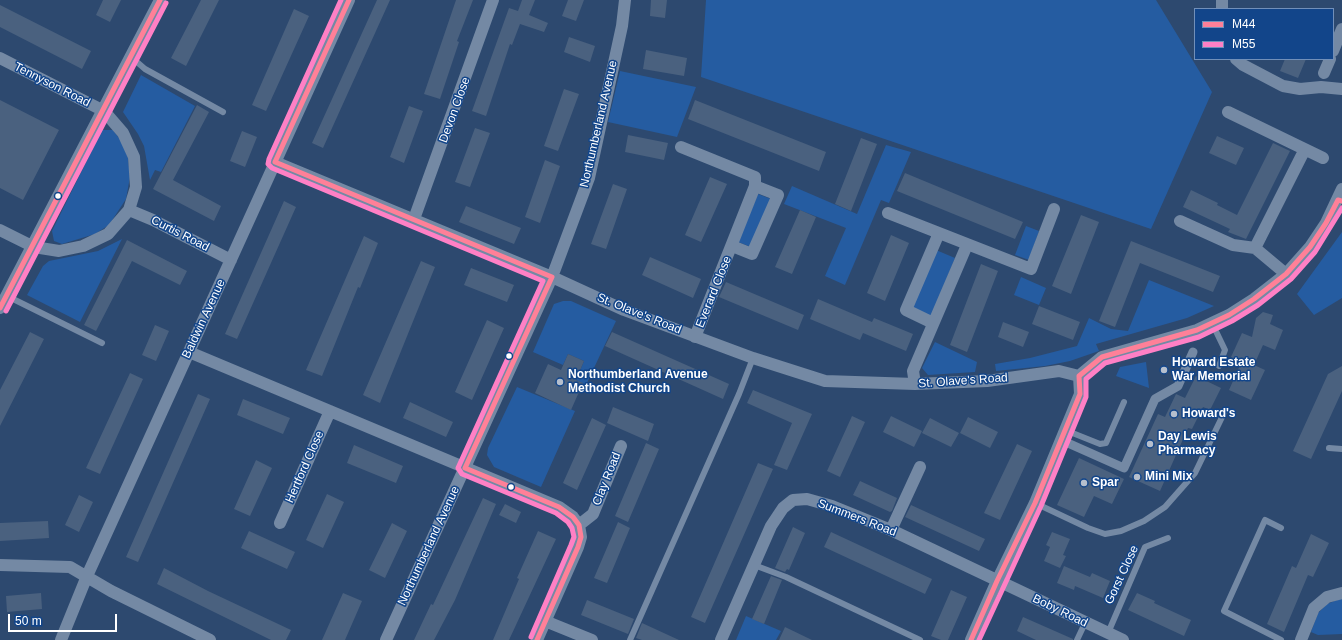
<!DOCTYPE html>
<style>
body{margin:0}
#map{position:relative;width:1342px;height:640px;overflow:hidden;background:#2d496f;font-family:Helvetica,sans-serif}
canvas{display:block}
.legend{position:absolute;left:1194px;top:8px;width:140px;height:52px;box-sizing:border-box;background:#12458a;border:1px solid #718fb9;margin:0;padding:5px 7px;list-style:none;font-size:12px;color:#fff}
.legend li{display:flex;align-items:center;gap:8px;height:20px}
.legend b{width:20px;border:1px solid #718fb9}
.scale{position:absolute;left:8px;top:614px;width:109px;height:18px;box-sizing:border-box;border:2px solid #fff;border-top:0;padding-left:5px;font-size:12px;line-height:14px;white-space:nowrap;color:#fff;-webkit-text-stroke:3px #12458a;paint-order:stroke}
</style>
<div id="map">
<canvas width="1342" height="640"></canvas>
<ul class="legend">
<li><b style="height:5px;background:#ff8098"></b>M44</li>
<li><b style="height:5px;background:#ff80c5"></b>M55</li>
</ul>
<div class="scale">50 m</div>
</div>
<script>
const c = document.querySelector('canvas').getContext('2d');
c.lineJoin = 'round';
function paint(path, color) {
  c.fillStyle = color;
  c.fill(path, 'evenodd');
}
function toPath(rows) {
  const path = new Path2D();
  for (const r of rows) {
    path.moveTo(r[0], r[1]);
    for (let i = 2; i < r.length; i += 2) path.lineTo(r[i], r[i + 1]);
  }
  return path;
}
function trace(path, color, width, dash) {
  c.strokeStyle = color;
  c.lineWidth = width;
  c.lineCap = dash ? 'butt' : 'round';
  c.setLineDash(dash || []);
  c.stroke(path);
}
function write(font, color, halo, rows, align = 'center') {
  c.font = font + ' Helvetica,sans-serif';
  c.lineWidth = 3;
  c.setLineDash([]);
  c.textBaseline = 'middle';
  c.strokeStyle = halo;
  c.fillStyle = color;
  for (const [text, x, y, turn = 0] of rows) {
    c.save();
    c.translate(x, y);
    c.rotate((+turn || 0) * Math.PI / 180);
    c.textAlign = isNaN(turn) ? turn : align;
    if (halo) c.strokeText(text, 0, 0);
    c.fillText(text, 0, 0);
    c.restore();
  }
}
paint(toPath([
 [706,0,1156,0,1212,92,1151,229,701,77],
 [620,71,696,87,677,137,608,122],
 [141,75,195,106,161,172,155,170,150,180,144,146,138,134,123,112],
 [102,130,113,130,122,142,128,158,130,177,126,199,109,225,95,234,62,244,54,241,52,231],
 [886,145,911,152,889,203,881,200,845,285,825,276,846,228,784,204,792,186,857,214],
 [758,194,771,199,751,247,738,242],
 [1026,226,1039,231,1029,260,1015,255],
 [1342,232,1342,298,1314,315,1297,294],
 [122,239,80,322,27,295,43,266,49,261,98,251],
 [936,250,955,258,931,317,912,309],
 [1021,277,1046,288,1039,305,1014,295],
 [1149,280,1214,306,1187,318,1096,344,1099,351,1070,361,1045,366,996,371,995,364,1030,358,1077,346,1089,318,1111,329,1128,331],
 [563,301,571,301,616,321,586,385,576,380,584,361,568,354,563,365,533,352,554,304],
 [935,342,977,362,975,372,928,375,922,368],
 [1146,362,1149,388,1116,376,1120,367],
 [517,387,575,411,541,487,494,467,487,455,488,448],
 [1342,598,1342,634,1318,635,1311,632,1318,613,1327,604],
 [746,616,781,631,776,640,736,640]
]), '#255ca1');
paint(toPath([
 [103,0,121,0,110,22,96,15],
 [201,0,219,0,186,66,171,58],
 [377,0,390,0,323,148,312,143],
 [456,0,473,0,457,41,459,42,440,99,424,94],
 [522,0,535,0,529,15,548,23,544,32,520,24,512,45,510,44,486,116,472,111,509,8,518,11],
 [568,0,584,0,576,21,562,16],
 [651,0,667,0,665,18,650,16],
 [0,5,91,51,82,69,0,27],
 [294,9,309,16,266,111,252,105],
 [569,37,595,46,590,62,564,52],
 [646,50,687,58,684,76,643,69],
 [1285,59,1306,59,1298,78,1280,71],
 [564,89,579,94,558,151,544,146],
 [0,100,59,130,23,200,0,188],
 [695,100,826,152,819,171,688,119],
 [197,105,209,112,173,180,221,206,214,221,153,189],
 [409,106,423,111,404,163,390,157],
 [475,128,490,133,470,187,455,182],
 [242,131,257,137,245,167,230,161],
 [628,135,668,143,664,160,625,152],
 [1217,136,1244,148,1236,165,1209,153],
 [861,138,877,144,851,211,835,204],
 [1273,143,1290,151,1246,239,1228,232,1230,229,1183,207,1191,190,1218,203,1217,205,1237,215],
 [545,160,560,166,540,223,525,217],
 [905,173,1023,222,1015,239,897,191],
 [710,177,727,184,701,242,685,235],
 [613,184,627,189,606,249,591,244],
 [284,201,296,207,237,339,225,334],
 [466,206,521,228,514,244,459,222],
 [800,210,816,217,792,274,775,267],
 [1081,215,1099,222,1071,294,1052,286],
 [891,235,909,243,885,301,867,293],
 [364,236,378,243,360,288,358,287,322,376,306,370],
 [127,240,187,271,180,285,132,261,96,331,84,325],
 [1131,241,1220,276,1213,292,1140,263,1115,327,1099,321],
 [650,257,701,279,693,298,642,275],
 [421,261,435,267,380,403,363,395],
 [981,264,998,271,967,352,950,345],
 [471,268,514,285,507,302,464,285],
 [726,282,804,315,798,330,719,297],
 [818,299,872,322,874,318,913,334,906,351,863,333,860,340,810,319],
 [1039,306,1080,322,1073,340,1032,324],
 [1263,312,1273,315,1270,324,1283,330,1275,350,1263,345,1254,365,1265,370,1251,400,1229,390,1241,363,1231,357,1242,333,1252,337,1256,318],
 [487,320,504,328,472,400,455,392],
 [1003,322,1029,332,1023,347,998,337],
 [155,325,169,331,156,361,142,355],
 [30,332,44,339,0,426,0,390],
 [612,332,729,384,723,399,605,346],
 [568,354,584,361,576,380,583,383,571,410,535,393,548,364,561,370],
 [1342,366,1342,391,1311,459,1293,451,1328,374],
 [130,373,143,379,100,474,86,468],
 [1196,376,1221,388,1210,410,1203,407,1192,429,1188,428,1160,491,1129,477,1158,414,1165,417,1176,394,1185,398],
 [753,390,812,414,787,470,774,465,792,423,747,403],
 [198,394,210,399,138,562,126,557],
 [243,399,290,418,283,434,237,415],
 [410,402,453,422,446,437,403,418],
 [613,407,654,424,648,441,607,423],
 [852,416,865,422,840,477,827,471],
 [891,416,922,431,914,447,883,432],
 [968,417,998,432,990,448,960,433],
 [592,418,606,425,577,490,563,483],
 [930,418,959,433,951,447,922,433],
 [646,443,659,449,628,522,615,516],
 [1017,444,1032,451,1000,520,984,513],
 [354,445,403,466,396,483,347,463],
 [1079,458,1124,479,1112,504,1094,496,1084,517,1057,505],
 [256,460,272,468,250,516,234,509],
 [758,463,773,469,705,623,691,617],
 [860,481,897,498,892,511,890,512,853,495],
 [327,494,344,502,323,548,306,540],
 [79,495,93,502,79,532,65,525],
 [483,498,496,504,455,600,434,640,414,640,431,604,433,605],
 [505,504,521,512,516,523,499,515],
 [911,505,985,539,979,551,905,517],
 [48,521,49,538,0,541,0,523],
 [618,522,630,528,607,583,594,578],
 [392,523,407,531,385,578,369,570],
 [793,527,805,533,789,570,787,569,785,572,775,568],
 [249,531,295,552,287,569,241,548],
 [538,531,556,539,509,640,493,640,519,579,517,578],
 [831,532,932,579,925,594,824,547],
 [1052,532,1070,539,1063,555,1066,556,1060,568,1044,561,1050,547,1046,545],
 [1311,534,1329,543,1313,577,1308,575,1284,632,1267,624,1292,566,1296,568],
 [1064,566,1090,577,1092,573,1110,581,1103,598,1075,586,1074,590,1057,583],
 [164,568,208,591,291,630,286,640,271,640,157,584],
 [771,576,782,580,764,624,752,619],
 [951,590,967,597,948,640,941,640,931,636],
 [41,593,42,609,7,612,6,596],
 [343,593,362,601,345,640,322,640],
 [1137,593,1155,601,1154,603,1191,620,1184,636,1128,610],
 [587,600,634,619,628,634,581,615],
 [1023,617,1073,639,1073,640,1036,640,1017,631],
 [642,623,679,640,642,640,636,638],
 [785,627,812,640,779,640]
]), '#4a617f');
trace(toPath([
 [130,56,145,69,223,112],
 [7,296,102,343],
 [1212,323,1225,350,1219,366],
 [1065,430,1100,444,1106,443,1124,402],
 [1329,448,1342,449],
 [1035,503,1088,528,1105,534,1121,531,1144,521,1165,507,1195,473,1225,411],
 [1281,528,1265,520,1224,611,1281,640],
 [754,565,786,577,920,640],
 [1108,633,1145,547,1168,538],
 [630,640,739,394,753,358],
 [1077,640,1085,623]
]), '#7489a4', 6);
trace(toPath([
 [1061,440,1124,468,1155,399,1178,386,1193,352]
]), '#7489a4', 9);
trace(toPath([
 [1222,0,1222,9],
 [1333,51,1342,29],
 [0,58,104,111,123,133,134,157,136,187,129,210,108,234,83,246,59,251,34,247,0,230],
 [1236,59,1243,65,1283,86,1300,89,1321,87,1342,89],
 [1324,73,1330,59],
 [1228,112,1323,158],
 [681,147,755,177,755,186,695,337],
 [275,162,552,277,624,310,753,358,825,381,915,384,987,381,1059,371,1079,376],
 [129,210,153,220,231,260],
 [888,213,1031,269,1054,209],
 [414,219,493,0],
 [1180,221,1233,245,1255,248,1286,274],
 [732,246,752,254,778,195,755,186],
 [1255,248,1304,151],
 [0,308,160,0],
 [933,323,906,310,939,233],
 [189,352,559,507,573,517,579,525],
 [1079,376,1102,357,1197,330,1229,315,1254,299,1286,274,1310,247,1326,223,1342,189],
 [915,384,913,371,967,245],
 [280,523,330,411],
 [579,525,593,514,621,446],
 [891,530,920,467],
 [0,565,70,567,111,591,210,640],
 [545,621,592,640],
 [61,640,87,576,349,0],
 [386,640,552,277,589,178,622,26,625,0],
 [537,640,578,547,581,537,579,525],
 [721,640,771,526,783,508,793,500,807,499,832,506,891,530,1123,640],
 [971,640,997,581,1035,503,1080,394,1079,376],
 [1301,640,1314,608,1327,597,1342,593]
]), '#7489a4', 12);
trace(toPath([
 [349,0,275,162,552,277,465,468,559,507,573,517,579,525,581,537,578,547,537,640],
 [0,308,160,0],
 [971,640,997,581,1035,503,1080,394,1079,376,1102,357,1197,330,1229,315,1254,299,1286,274,1310,247,1326,223,1338,200,1342,201]
]), '#ff8098', 5);
trace(toPath([
 [341,0,269,159,268,164,272,168,543,281,458,468,462,474,556,513,568,522,572,528,574,537,571,545,531,637],
 [6,311,166,3],
 [979,640,1041,506,1086,397,1086,379,1105,363,1199,337,1232,321,1258,305,1291,279,1315,252,1342,208]
]), '#ff80c5', 5);
for (const [x, y, r, color] of [
 [58,196,3.5,"#fff"],
 [509,356,3.5,"#fff"],
 [1164,370,4,"#b6bfcd"],
 [560,382,4,"#b6bfcd"],
 [1174,414,4,"#b6bfcd"],
 [1150,444,4,"#b6bfcd"],
 [1137,477,4,"#b6bfcd"],
 [1084,483,4,"#b6bfcd"],
 [511,487,3.5,"#fff"]
]) {
  const dot = new Path2D();
  dot.arc(x, y, r, 0, 2 * Math.PI);
  c.fillStyle = color;
  c.fill(dot);
  trace(dot, '#12458a', 1.5);
}
write('12px', '#fff', '#12458a', [
 ["Tennyson Road",52,85,27],
 ["Devon Close",455,110,-70],
 ["Northumberland Avenue",599,124,-77],
 ["Curtis Road",180,234,27],
 ["Everard Close",714,292,-68],
 ["St. Olave's Road",639,314,22],
 ["Baldwin Avenue",204,319,-65],
 ["St. Olave's Road",963,381,-4],
 ["Hertford Close",305,467,-66],
 ["Clay Road",607,479,-68],
 ["Summers Road",857,518,21],
 ["Northumberland Avenue",429,546,-65],
 ["Gorst Close",1122,575,-65],
 ["Boby Road",1060,611,26]
]);
write('bold 12px', '#fff', '#12458a', [
 ["Howard Estate",1172,363],
 ["War Memorial",1172,377],
 ["Northumberland Avenue",568,375],
 ["Methodist Church",568,389],
 ["Howard's",1182,414],
 ["Day Lewis",1158,437],
 ["Pharmacy",1158,451],
 ["Mini Mix",1145,477],
 ["Spar",1092,483]
], 'left');
</script>
